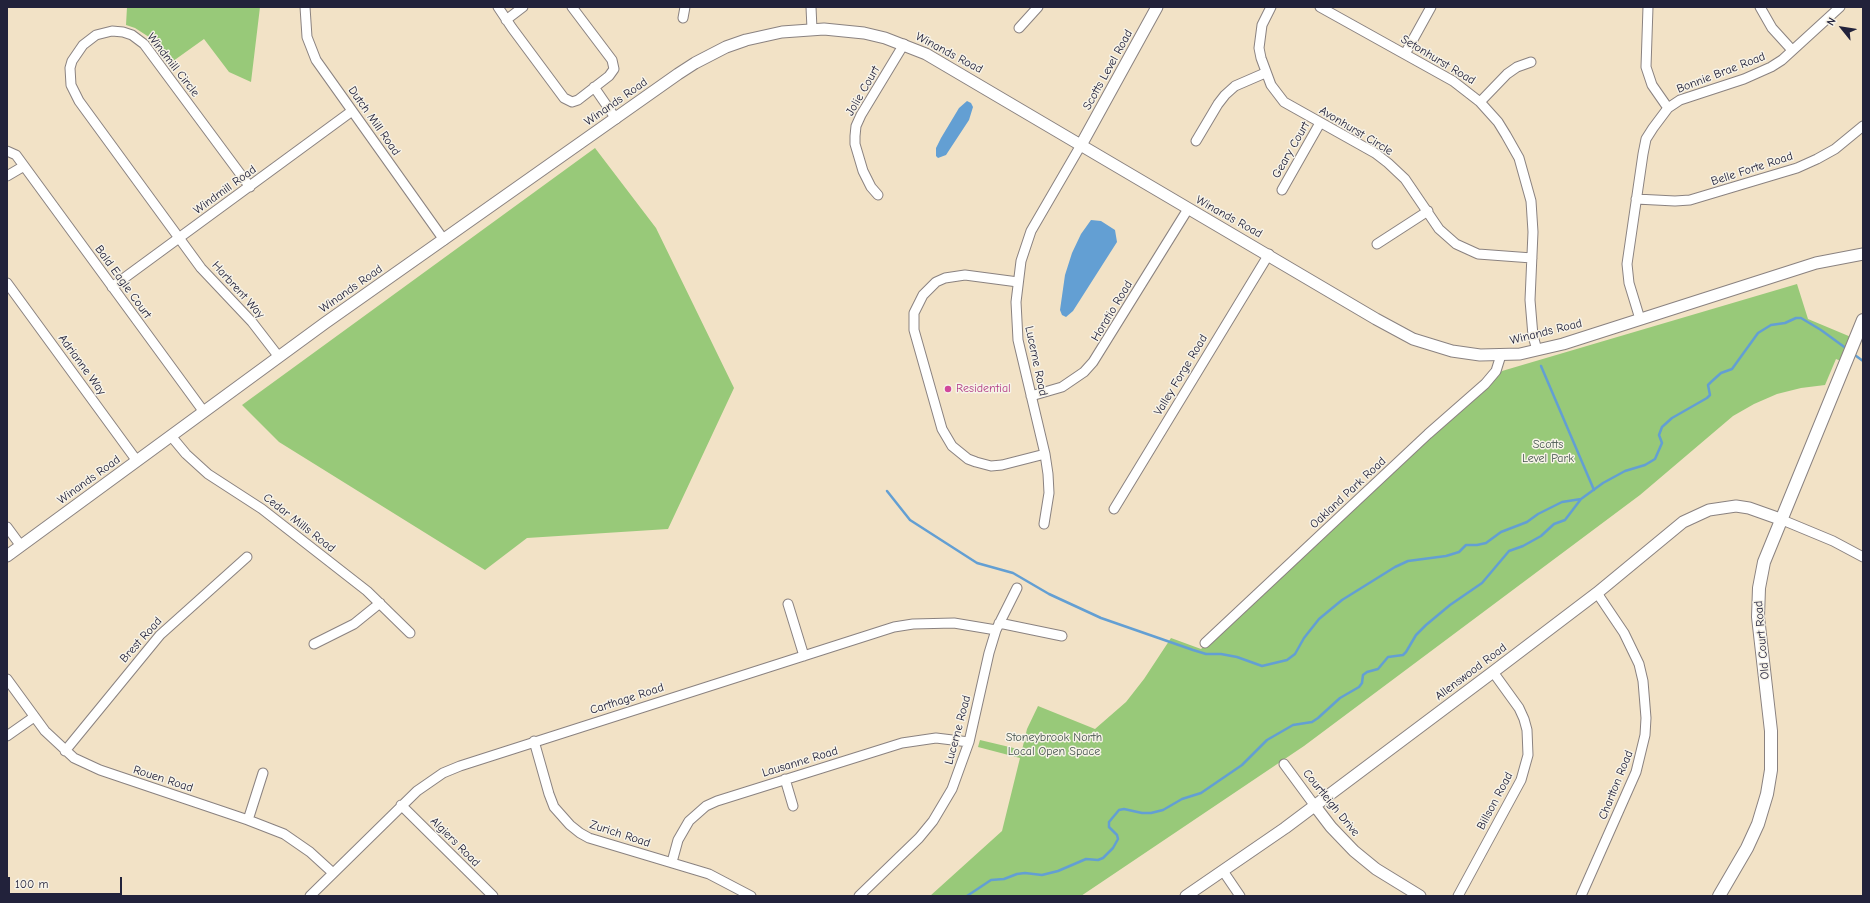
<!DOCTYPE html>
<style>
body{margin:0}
#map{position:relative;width:1870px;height:903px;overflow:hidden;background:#f2e2c6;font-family:"Comic Neue",sans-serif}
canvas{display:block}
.frame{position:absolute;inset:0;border:8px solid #22223b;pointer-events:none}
.north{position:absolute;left:1822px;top:8px;width:40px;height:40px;-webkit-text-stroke:3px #f7f3e8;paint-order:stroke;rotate:300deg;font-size:11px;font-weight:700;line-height:16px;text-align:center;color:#22223b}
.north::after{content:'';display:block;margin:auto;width:14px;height:18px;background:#22223b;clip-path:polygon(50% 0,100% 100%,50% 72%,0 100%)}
.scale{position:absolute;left:8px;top:877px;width:114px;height:18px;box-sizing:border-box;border:2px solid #22223b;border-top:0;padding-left:5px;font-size:12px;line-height:14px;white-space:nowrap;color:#22223b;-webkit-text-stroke:3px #f7f3e8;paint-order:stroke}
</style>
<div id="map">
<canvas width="1870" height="903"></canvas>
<div class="frame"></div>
<div class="north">N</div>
<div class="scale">100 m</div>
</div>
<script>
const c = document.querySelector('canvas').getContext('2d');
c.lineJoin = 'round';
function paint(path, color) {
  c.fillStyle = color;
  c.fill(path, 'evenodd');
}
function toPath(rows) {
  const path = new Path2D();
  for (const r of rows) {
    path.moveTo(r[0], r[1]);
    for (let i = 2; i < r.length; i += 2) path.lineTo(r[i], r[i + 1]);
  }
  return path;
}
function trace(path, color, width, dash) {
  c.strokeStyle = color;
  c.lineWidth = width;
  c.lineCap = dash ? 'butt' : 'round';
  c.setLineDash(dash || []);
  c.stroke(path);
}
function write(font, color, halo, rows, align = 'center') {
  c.font = font + ' "Comic Neue",sans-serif';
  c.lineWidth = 3;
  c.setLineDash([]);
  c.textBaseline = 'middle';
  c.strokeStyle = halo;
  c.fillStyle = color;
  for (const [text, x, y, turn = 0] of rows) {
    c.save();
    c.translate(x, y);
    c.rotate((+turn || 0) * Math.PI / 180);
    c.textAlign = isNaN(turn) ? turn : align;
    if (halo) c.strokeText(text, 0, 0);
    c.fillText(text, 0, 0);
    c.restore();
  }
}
paint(toPath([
 [127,7,260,7,251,82,229,72,204,39,169,64,149,37,135,28,126,25],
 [595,148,656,228,734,388,668,529,527,538,485,570,279,442,242,405],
 [1797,284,1808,319,1851,337,1841,361,1836,359,1825,385,1801,388,1777,394,1754,404,1733,416,1640,495,1304,746,1081,896,930,896,1002,831,1020,758,978,747,980,740,1022,750,1027,729,1038,706,1095,729,1126,702,1144,679,1171,638,1201,649,1228,623,1502,371]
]), '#98c979');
paint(toPath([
 [967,101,971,103,973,107,969,120,946,155,938,158,936,156,936,148,941,138,959,108],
 [1091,220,1101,221,1115,230,1117,242,1073,311,1066,317,1062,315,1060,310,1065,275,1072,253,1081,234]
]), '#639fd3');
trace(toPath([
 [1852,353,1863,361],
 [1541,366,1594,490],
 [887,491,910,520,977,563,1013,573,1049,594,1101,618,1193,650,1206,654,1221,654,1237,657,1262,666,1287,660,1295,654,1304,638,1319,619,1342,600,1395,567,1408,561,1446,556,1459,552,1466,545,1477,545,1486,543,1501,532,1527,522,1538,514,1562,502,1581,499],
 [967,896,991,880,1004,879,1017,874,1025,873,1042,875,1058,871,1086,859,1098,860,1103,858,1113,848,1118,839,1117,835,1109,827,1109,822,1119,810,1124,809,1142,813,1151,813,1163,810,1182,799,1201,793,1242,765,1267,740,1293,725,1312,722,1318,718,1340,698,1359,687,1362,683,1363,675,1367,672,1378,669,1388,657,1403,655,1406,652,1416,635,1426,625,1450,605,1482,583,1509,551,1523,546,1541,536,1554,524,1565,520,1581,499,1603,483,1625,471,1645,465,1655,459,1662,443,1659,435,1662,427,1672,418,1707,398,1710,395,1708,385,1711,382,1721,373,1732,369,1758,333,1771,325,1785,323,1796,318,1801,318,1821,330,1847,349]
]), '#639fd3', 2.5);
const minor = toPath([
 [305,7,307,37,316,60,444,240],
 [498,7,512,28,564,98,572,102,578,100,609,76,614,69,612,60,572,7],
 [811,7,812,29],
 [1271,7,1262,25,1259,48,1261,58,1271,85,1284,102,1375,153,1388,163,1405,179,1439,229,1456,244,1478,254,1532,258],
 [1320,7,1453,81,1480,102,1498,122,1506,135,1519,158,1531,201,1533,232,1530,300,1533,336,1537,350],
 [1648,7,1646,67,1652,85,1668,108],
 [1760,7,1772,28,1792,50],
 [683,18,685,7],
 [506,20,523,7],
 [1019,28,1038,7],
 [1405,54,1431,7],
 [594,87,616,119],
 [1480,102,1507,74,1517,67,1531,62],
 [1196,141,1218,104,1225,95,1235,86,1265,73],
 [7,151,16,155,204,412],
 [7,176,24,166],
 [250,187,144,44,132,35,123,32,112,31,96,35,83,45,72,61,70,68,71,85,79,101,201,268,252,322,279,357],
 [1282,190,1320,123],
 [878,195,871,187,863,171,855,144,855,136,856,126,861,115,904,44],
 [1636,199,1675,201,1690,200,1797,168,1817,159,1835,149,1863,126],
 [1377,244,1428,211],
 [1018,282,965,275,945,278,936,282,923,295,914,313,914,330,942,429,952,446,968,459,976,462,991,466,1002,465,1045,454],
 [7,283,137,461],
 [112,287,352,111],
 [1640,319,1629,283,1627,264,1643,154,1646,139,1653,128,1668,108,1680,100,1744,79,1771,67,1782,60,1840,7],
 [1031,396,1062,387,1084,372,1093,362,1188,209],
 [171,436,186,454,208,474,262,509,367,591,410,633],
 [1114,509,1269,254],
 [1780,519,1833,541,1863,557],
 [1044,524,1049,493,1048,474,1045,454,1018,340,1016,302,1021,261,1031,231,1081,145],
 [7,527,21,546],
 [788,604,804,656],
 [999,623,1062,636],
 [1205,643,1428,434,1485,384,1496,371,1501,355],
 [314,644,354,624,380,603],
 [7,679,45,731,74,758,100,770,248,820,284,834,310,852,333,873],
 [7,736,34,717],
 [534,741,549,794,554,807,570,825,580,833,589,838,709,874,751,896],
 [65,751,160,635,247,557],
 [1284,764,1315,806],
 [785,779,793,806],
 [401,805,493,896],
 [248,820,263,773],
 [672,862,678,840,689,821,706,806,717,801,902,743,936,738,969,742],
 [1223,871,1240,896],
 [310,896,417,791,443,773,460,766,894,627,913,624,954,623,996,630],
 [859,896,919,838,933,821,952,789,969,742,989,653,996,630,1017,588],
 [1458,896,1521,780,1528,755,1527,730,1524,719,1519,708,1493,672],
 [1581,896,1636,772,1645,735,1646,718,1643,681,1639,664,1624,633,1597,593]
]);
const tertiary = toPath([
 [1081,145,1157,7],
 [7,556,325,323,678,74,695,63,726,47,746,40,782,32,824,29,864,33,885,38,926,54,1376,319,1413,339,1452,351,1480,355,1520,354,1537,350,1563,344,1816,263,1863,254],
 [1315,806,1331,827,1354,851,1376,869,1420,896],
 [1186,896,1285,828,1493,672,1597,593,1683,522,1709,510,1736,506,1749,508,1780,519]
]);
const secondary = toPath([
 [1719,896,1747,848,1758,824,1767,794,1771,770,1771,731,1758,617,1759,588,1764,562,1863,320]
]);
trace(minor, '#8a8280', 11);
trace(tertiary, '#8a8280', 13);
trace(secondary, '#8a8280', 14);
trace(minor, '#fff', 9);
trace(tertiary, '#fff', 11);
trace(secondary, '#fff', 12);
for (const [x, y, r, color] of [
 [948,389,4,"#d1479c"]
]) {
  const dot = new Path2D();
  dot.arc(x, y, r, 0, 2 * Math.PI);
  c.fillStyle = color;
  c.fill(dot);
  trace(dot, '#f7f3e8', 1.5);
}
write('12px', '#22223b', '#f7f3e8', [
 ["Winands Road",949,53,28],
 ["Setonhurst Road",1438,60,31],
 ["Windmill Circle",173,65,52],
 ["Scotts Level Road",1108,70,-61],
 ["Bonnie Brae Road",1721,73,-21],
 ["Jolie Court",863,91,-60],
 ["Winands Road",616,102,-35],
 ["Dutch Mill Road",374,121,55],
 ["Avonhurst Circle",1356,131,31],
 ["Geary Court",1291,150,-60],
 ["Belle Forte Road",1752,169,-18],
 ["Windmill Road",225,190,-36],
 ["Winands Road",1229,217,29],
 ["Bald Eagle Court",123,282,54],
 ["Winands Road",351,289,-35],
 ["Harbrent Way",238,290,48],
 ["Horatio Road",1112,311,-59],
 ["Winands Road",1546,332,-14],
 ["Lucerne Road",1036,361,78],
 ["Adrianne Way",82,365,54],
 ["Valley Forge Road",1181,375,-59],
 ["Winands Road",89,480,-36],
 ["Oakland Park Road",1348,493,-43],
 ["Cedar Mills Road",299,523,38],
 ["Brest Road",141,640,-48],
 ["Old Court Road",1762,640,-95],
 ["Allenswood Road",1471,672,-37],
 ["Carthage Road",627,699,-18],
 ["Lucerne Road",958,730,-75],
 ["Lausanne Road",800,762,-17],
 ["Rouen Road",163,779,18],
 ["Charlton Road",1616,785,-68],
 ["Billson Road",1495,801,-62],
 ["Courtleigh Drive",1331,803,51],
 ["Zurich Road",620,834,18],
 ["Algiers Road",455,842,45]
]);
write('12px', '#b23c85', '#f7f3e8', [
 ["Residential",956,389]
], 'left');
write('12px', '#45544e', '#f7f3e8', [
 ["Scotts",1548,445],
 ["Level Park",1548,459],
 ["Stoneybrook North",1054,738],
 ["Local Open Space",1054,752]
]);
</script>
